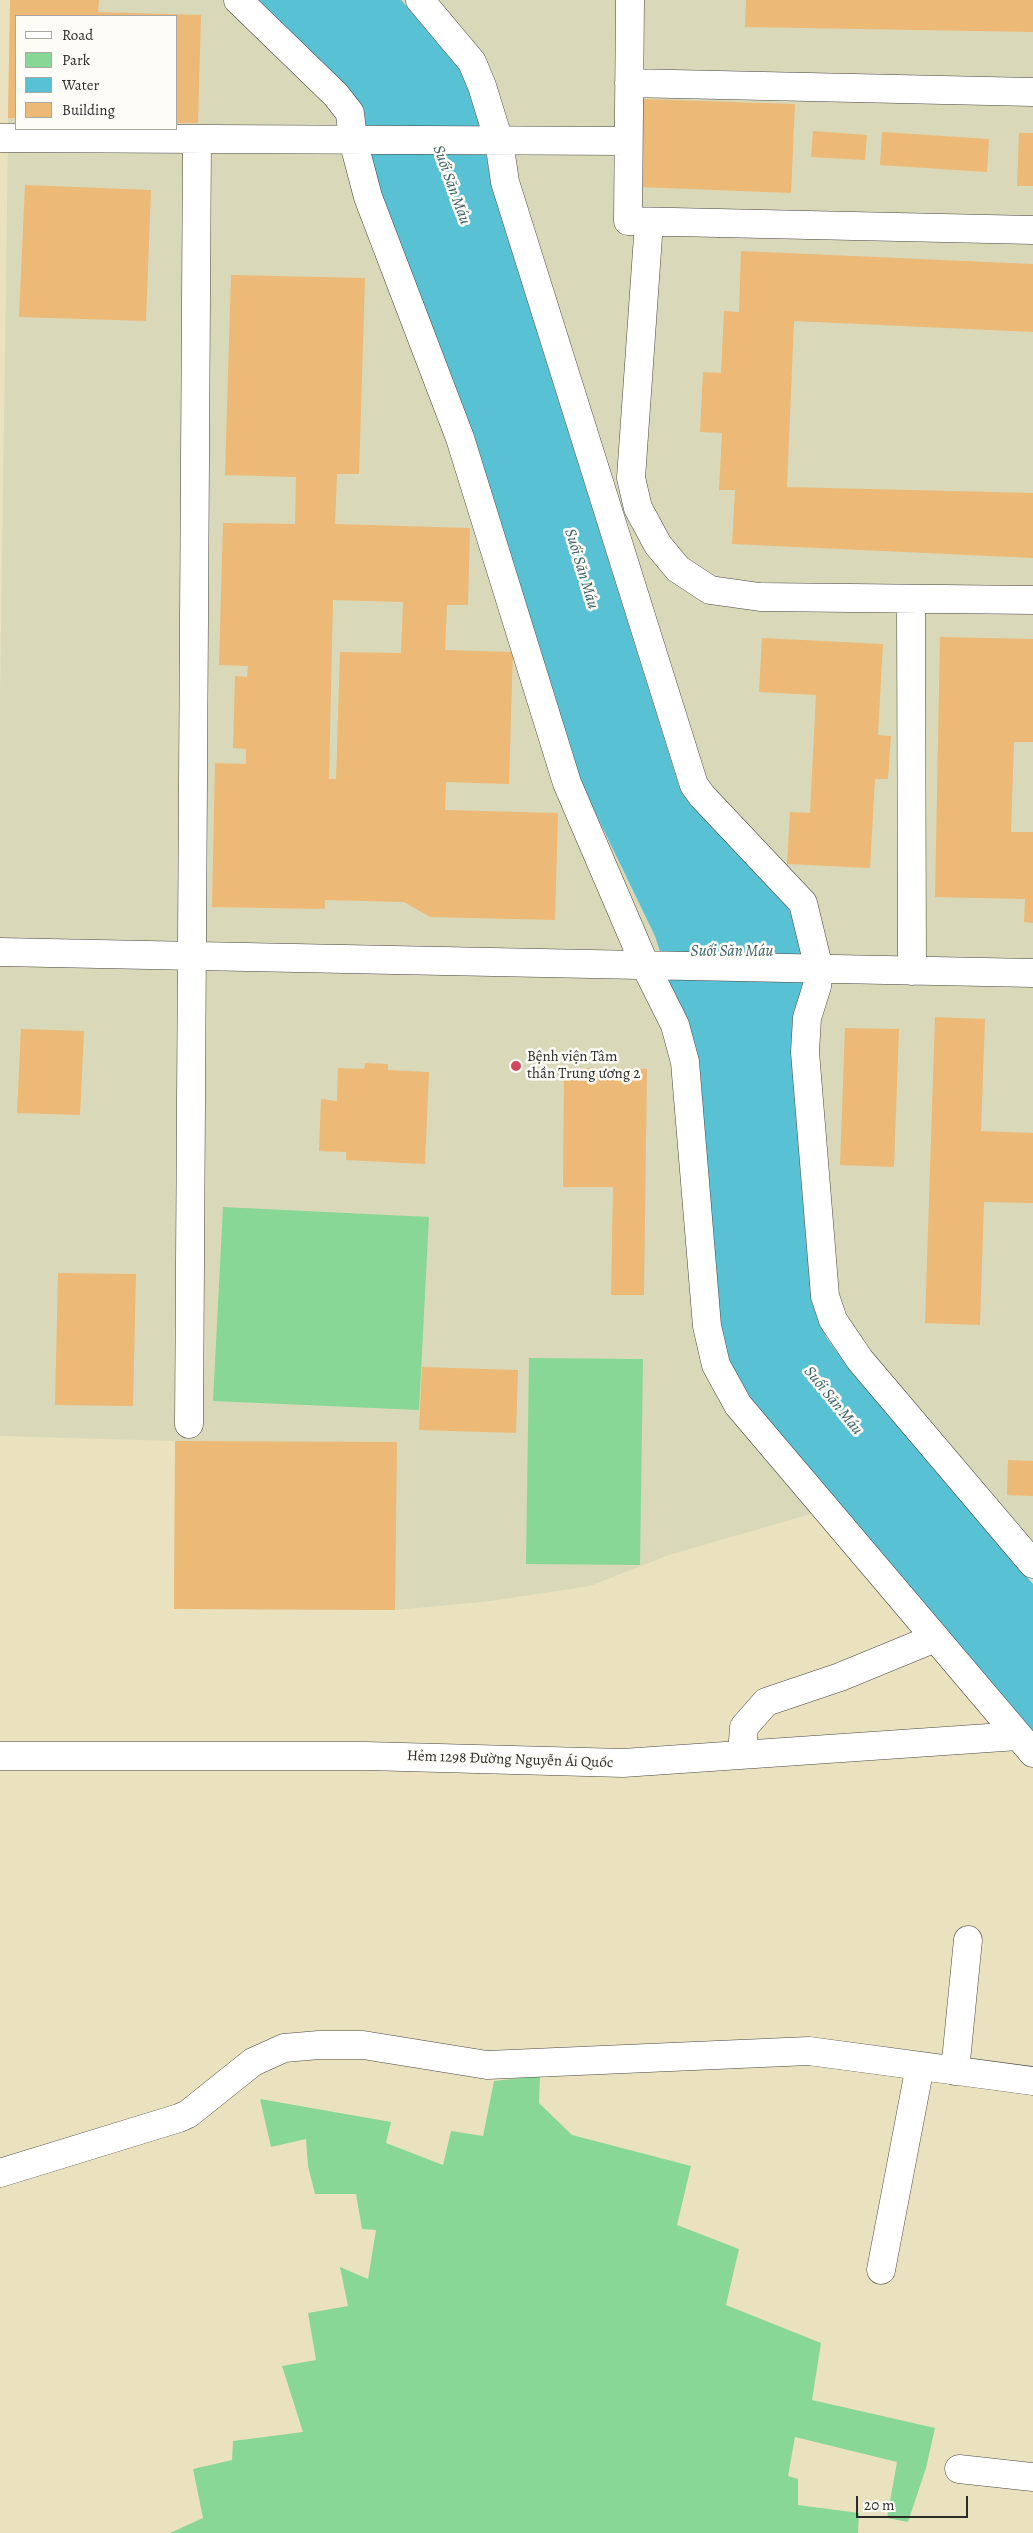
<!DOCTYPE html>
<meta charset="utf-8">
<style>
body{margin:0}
#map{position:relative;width:1033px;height:2533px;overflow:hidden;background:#eae2bf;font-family:Alegreya,serif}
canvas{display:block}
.legend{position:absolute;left:15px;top:15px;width:162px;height:115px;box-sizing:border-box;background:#fdfcf7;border:1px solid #a9a8a5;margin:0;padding:6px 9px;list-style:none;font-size:15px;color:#2b2b2b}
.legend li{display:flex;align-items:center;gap:10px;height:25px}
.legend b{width:25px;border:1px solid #a9a8a5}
.scale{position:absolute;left:856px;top:2496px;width:112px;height:22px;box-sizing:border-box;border:2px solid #2b2b2b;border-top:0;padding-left:6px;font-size:15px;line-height:18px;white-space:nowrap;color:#2b2b2b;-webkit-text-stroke:4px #fdfcf7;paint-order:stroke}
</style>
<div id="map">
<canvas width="1033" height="2533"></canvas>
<ul class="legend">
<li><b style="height:6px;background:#fff"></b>Road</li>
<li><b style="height:14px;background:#89d796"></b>Park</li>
<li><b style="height:14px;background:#58c2d4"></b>Water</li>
<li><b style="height:14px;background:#ecb976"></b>Building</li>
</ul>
<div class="scale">20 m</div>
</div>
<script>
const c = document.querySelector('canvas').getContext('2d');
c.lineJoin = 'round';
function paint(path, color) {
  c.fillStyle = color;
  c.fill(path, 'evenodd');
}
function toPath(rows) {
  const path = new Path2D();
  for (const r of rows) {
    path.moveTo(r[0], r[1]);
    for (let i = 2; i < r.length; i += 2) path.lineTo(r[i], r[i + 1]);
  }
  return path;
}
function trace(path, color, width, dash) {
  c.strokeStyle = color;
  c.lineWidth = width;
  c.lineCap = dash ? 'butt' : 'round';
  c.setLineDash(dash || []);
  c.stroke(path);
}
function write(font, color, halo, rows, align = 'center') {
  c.font = font + ' Alegreya,serif';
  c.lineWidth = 5;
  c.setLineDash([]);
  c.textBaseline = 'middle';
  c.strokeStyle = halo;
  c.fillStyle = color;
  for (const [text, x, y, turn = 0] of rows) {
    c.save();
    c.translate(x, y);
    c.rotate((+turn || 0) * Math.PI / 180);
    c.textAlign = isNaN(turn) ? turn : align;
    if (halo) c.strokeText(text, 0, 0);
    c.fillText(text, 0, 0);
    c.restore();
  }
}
paint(toPath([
 [10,0,1033,0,1033,1543,955,1492,811,1514,669,1555,590,1586,484,1602,395,1610,174,1609,175,1441,0,1436,0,695],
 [16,16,176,16,176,129,16,129]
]), '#d9d9b9');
paint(toPath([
 [223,1207,429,1217,419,1410,213,1401],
 [529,1358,643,1359,640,1565,526,1564],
 [540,2076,539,2103,572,2135,691,2166,677,2225,739,2249,726,2305,821,2343,812,2400,935,2428,926,2468,908,2522,887,2518,897,2462,795,2437,788,2476,798,2479,798,2505,859,2513,858,2533,170,2533,203,2518,193,2469,232,2460,233,2441,303,2432,282,2366,316,2360,308,2313,348,2306,340,2267,368,2279,376,2230,362,2229,356,2194,315,2194,308,2166,306,2139,271,2147,260,2099,391,2122,386,2143,443,2165,451,2131,483,2136,494,2081]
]), '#89d796');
paint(toPath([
 [258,0,401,0,462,68,483,132,491,184,679,786,789,909,802,945,804,978,794,1021,812,1303,826,1337,848,1367,1033,1584,1033,1731,749,1398,728,1361,719,1319,699,1059,687,1017,672,989,655,936,579,779,380,192,370,151]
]), '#58c2d4');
paint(toPath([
 [10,0,99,0,98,12,201,15,198,123,176,123,176,16,16,16,16,118,8,118],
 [746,0,1033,0,1033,32,745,27],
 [643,99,795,104,791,193,639,187],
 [813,131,867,135,865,160,811,157],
 [882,132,989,139,987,172,880,165],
 [1019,133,1033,133,1033,186,1017,186],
 [25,185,151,190,146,321,19,317],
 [741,251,1033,264,1033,332,794,321,787,487,1033,493,1033,558,732,544,735,490,719,490,722,433,700,432,703,372,721,373,724,311,739,312],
 [231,275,365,278,359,474,337,474,335,524,470,528,468,605,447,605,445,650,513,652,509,784,446,782,445,810,558,813,555,920,430,917,404,902,325,900,325,909,212,907,215,763,246,764,246,749,233,748,235,676,247,677,248,666,219,665,223,523,295,524,296,477,225,475],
 [333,600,403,602,401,653,340,652,336,779,329,779],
 [940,637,1033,639,1033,742,1014,742,1011,832,1033,832,1033,923,1024,922,1025,899,935,897],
 [762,638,883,644,878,735,891,736,888,779,875,779,870,868,787,864,790,812,810,813,816,695,759,692],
 [935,1017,985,1019,981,1131,1033,1133,1033,1203,984,1202,980,1325,925,1323],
 [845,1028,899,1029,894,1167,840,1165],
 [21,1029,84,1031,80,1115,17,1113],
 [365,1063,388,1064,388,1070,429,1072,425,1164,346,1160,346,1152,319,1151,321,1099,337,1101,338,1068,364,1069],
 [564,1068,647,1069,644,1295,611,1295,613,1187,563,1187],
 [58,1273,136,1274,133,1406,55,1405],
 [422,1367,518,1370,516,1433,419,1430],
 [175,1441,397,1442,395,1610,174,1609],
 [1008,1460,1033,1461,1033,1496,1007,1495]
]), '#ecb976');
const minor = toPath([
 [238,0,336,95,350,113,353,140,368,197,460,438,567,783,645,965,675,1025,685,1062,707,1326,716,1365,738,1405,1033,1753],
 [420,0,472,62,482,86,499,141,505,182,694,785,702,796,803,903,819,969,817,986,807,1018,805,1052,825,1296,833,1320,860,1360,1033,1564],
 [630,0,628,221,1033,230],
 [629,83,1033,92],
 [0,138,628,141],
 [649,222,631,478,638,508,658,545,678,569,710,590,760,597,1033,600],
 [911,599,912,971],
 [0,952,1033,973],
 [189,1424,197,139],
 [742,1755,744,1727,766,1702,840,1677,935,1638],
 [0,1756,366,1756,623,1763,1018,1736],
 [955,2071,968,1940],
 [0,2173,179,2118,188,2114,253,2062,284,2048,319,2045,363,2045,487,2065,809,2051,1033,2081],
 [881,2270,920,2066],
 [959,2469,1033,2477]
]);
trace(minor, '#484641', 29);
trace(minor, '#fff', 28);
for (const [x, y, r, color] of [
 [516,1066,6,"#d1495b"]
]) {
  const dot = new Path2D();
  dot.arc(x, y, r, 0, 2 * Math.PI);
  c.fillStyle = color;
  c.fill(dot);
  trace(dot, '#fdfcf7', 2);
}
write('15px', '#2b2b2b', '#fdfcf7', [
 ["Bệnh viện Tâm",527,1057],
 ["thần Trung ương 2",527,1074]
], 'left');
write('15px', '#2b2b2b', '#fdfcf7', [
 ["Hẻm 1298 Đường Nguyễn Ái Quốc",510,1760,2]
]);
write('italic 16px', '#3b6066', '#fdfcf7', [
 ["Suối Săn Máu",451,185,70],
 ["Suối Săn Máu",581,569,73],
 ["Suối Săn Máu",732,952],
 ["Suối Săn Máu",833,1401,51]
]);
</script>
